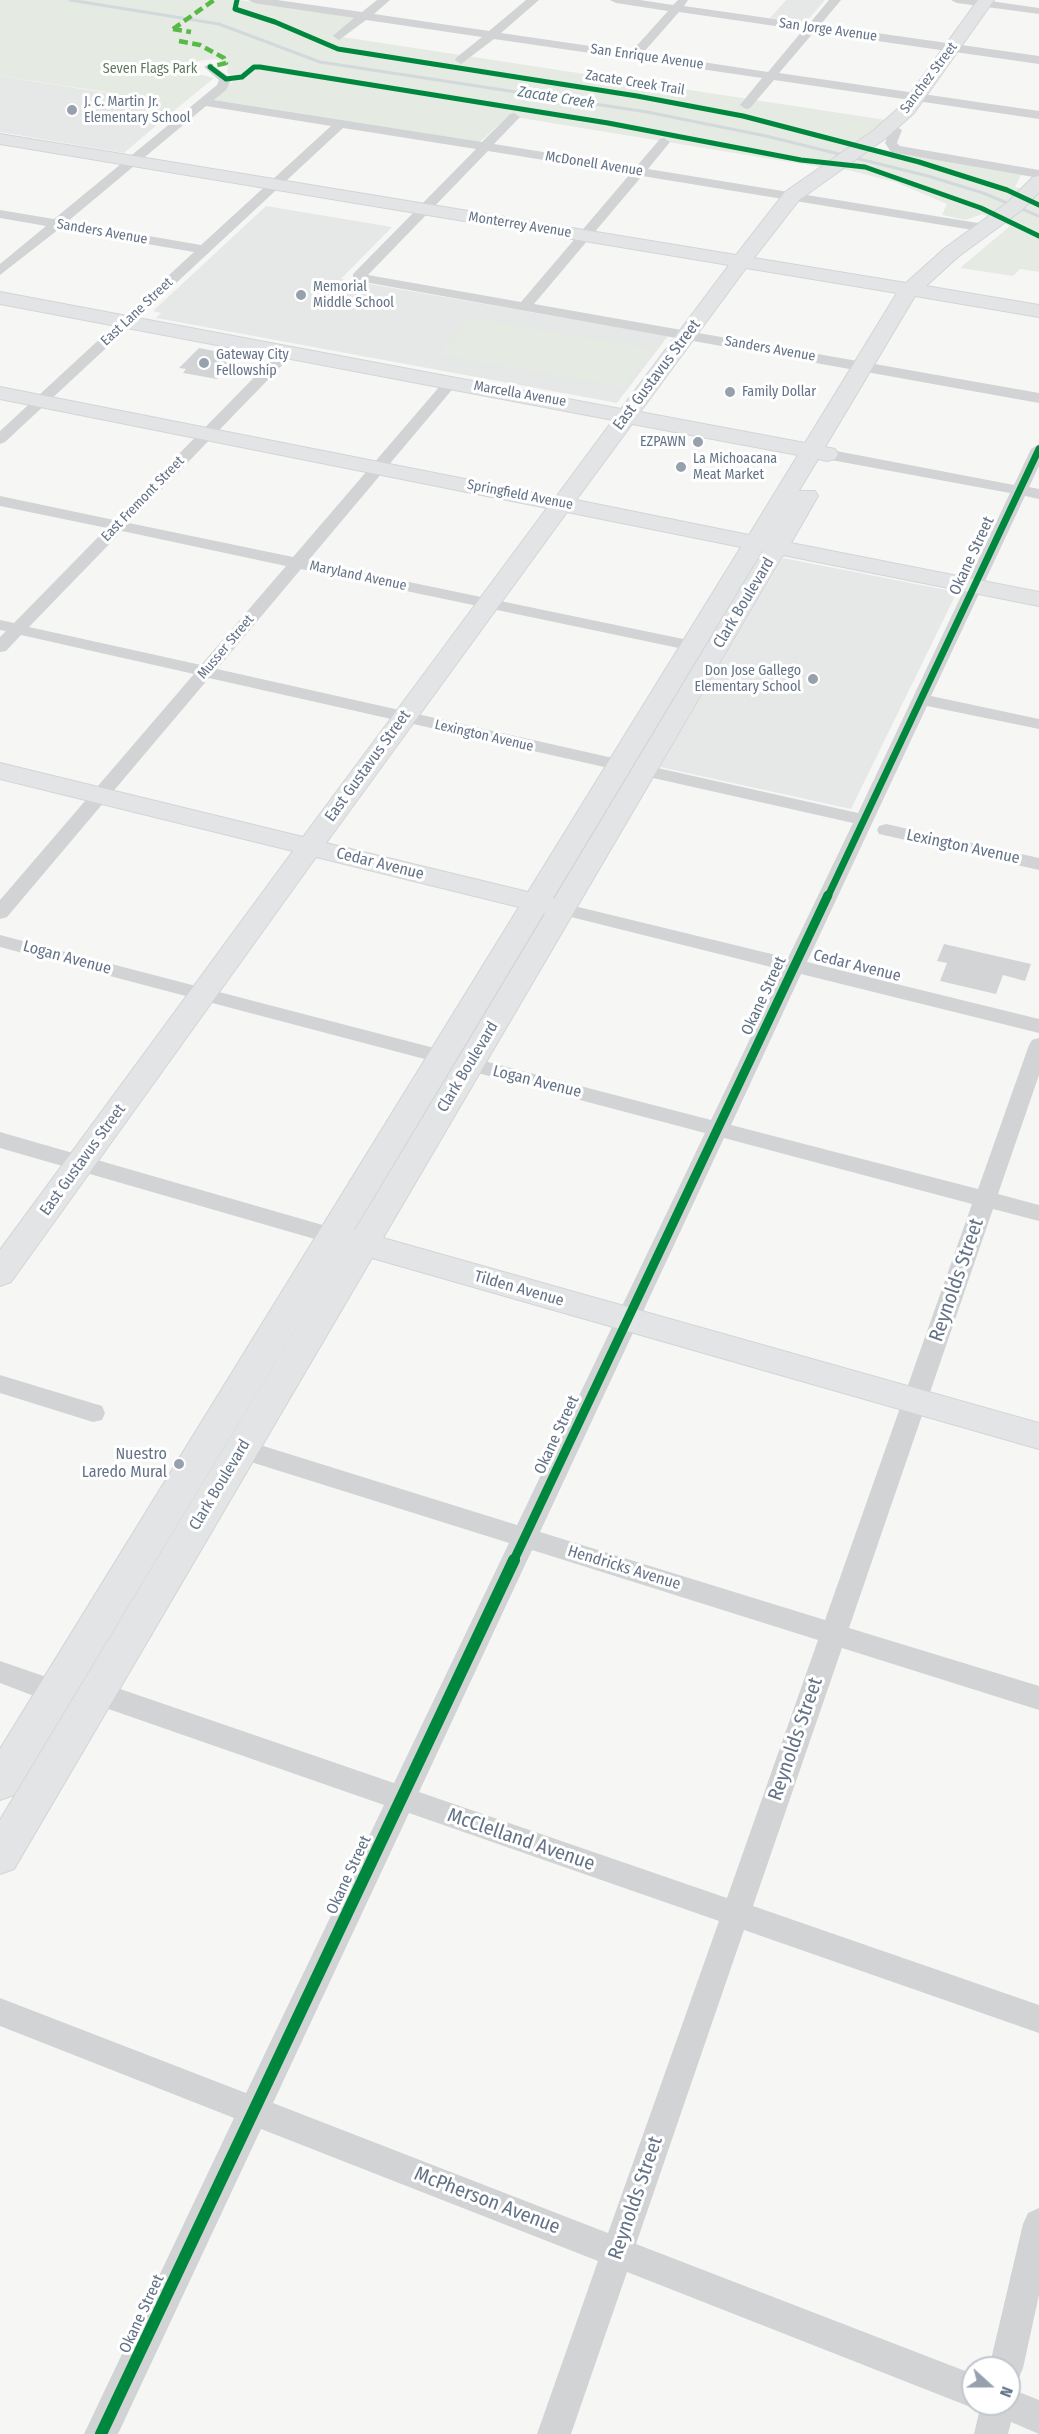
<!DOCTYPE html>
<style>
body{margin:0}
#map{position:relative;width:1039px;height:2434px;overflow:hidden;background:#f6f7f5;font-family:"Fira Sans Condensed",sans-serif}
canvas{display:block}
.north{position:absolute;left:961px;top:2356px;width:60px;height:60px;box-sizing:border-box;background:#fff;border:2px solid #c1c7cf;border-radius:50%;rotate:111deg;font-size:16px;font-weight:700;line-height:24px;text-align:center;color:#647388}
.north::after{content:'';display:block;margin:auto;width:21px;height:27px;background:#97a1ae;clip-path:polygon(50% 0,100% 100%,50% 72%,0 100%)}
</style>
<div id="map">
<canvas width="1039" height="2434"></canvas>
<div class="north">N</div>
</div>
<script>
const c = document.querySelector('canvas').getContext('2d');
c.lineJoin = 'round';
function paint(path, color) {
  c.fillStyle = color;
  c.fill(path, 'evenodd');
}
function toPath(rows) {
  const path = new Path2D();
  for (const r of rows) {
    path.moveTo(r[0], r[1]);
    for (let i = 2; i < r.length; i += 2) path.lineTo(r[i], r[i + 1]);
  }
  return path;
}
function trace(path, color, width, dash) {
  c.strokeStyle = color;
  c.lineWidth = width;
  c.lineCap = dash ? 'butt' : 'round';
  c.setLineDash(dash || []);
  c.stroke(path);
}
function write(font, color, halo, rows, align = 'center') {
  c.font = font + ' "Fira Sans Condensed",sans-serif';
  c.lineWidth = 6;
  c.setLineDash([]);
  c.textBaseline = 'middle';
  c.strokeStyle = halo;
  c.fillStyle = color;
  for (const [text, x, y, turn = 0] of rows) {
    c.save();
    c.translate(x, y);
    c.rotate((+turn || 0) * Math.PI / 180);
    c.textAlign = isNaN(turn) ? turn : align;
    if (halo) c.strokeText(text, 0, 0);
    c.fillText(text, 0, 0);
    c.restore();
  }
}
paint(toPath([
 [786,0,825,0,805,23,770,18],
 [0,76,120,95,119,106,170,114,124,153,0,132],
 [266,206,392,227,341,279,668,336,617,403,156,318,161,313,153,311],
 [783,558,957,592,851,809,660,767]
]), '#e6e8e7');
paint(toPath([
 [0,0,239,0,355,18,336,36,886,120,853,144,1021,175,1015,187,1039,194,1039,272,1020,269,1013,276,960,268,1010,226,982,214,966,220,942,215,947,204,895,182,824,164,820,167,521,118,507,117,480,142,215,100,233,81,227,72,228,63,215,59,198,61,191,66,190,69,194,73,214,78,170,114,119,106,113,100,119,94,0,76],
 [470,318,652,349,624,387,438,354]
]), '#e5eae3');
trace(toPath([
 [70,0,219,24,320,62,647,112,766,136,928,176,983,193,1039,216]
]), '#d2d9dc', 3);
paint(toPath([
 [199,348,240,356,217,379,183,373,186,369,179,368],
 [944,944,1031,964,1025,981,1003,975,996,994,940,981,947,963,937,961]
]), '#d3d4d5');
const secondary = toPath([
 [978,0,994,0,914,113,886,138,799,200,754,258,906,283,945,248,1008,202,1033,177,1039,176,1039,192,1022,210,959,256,926,286,1039,305,1039,317,915,296,825,447,835,449,838,454,835,459,827,461,818,459,770,539,799,491,815,491,818,496,791,543,1039,592,1039,606,783,555,383,1238,1039,1423,1039,1449,372,1258,14,1869,0,1874,0,1820,343,1250,14,1795,0,1800,0,1749,519,907,316,857,11,1282,0,1286,0,1250,293,851,0,779,0,763,303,837,547,508,0,399,0,387,556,497,613,420,0,304,0,292,621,409,729,265,0,144,0,134,736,255,785,192,874,130,902,105,978,0],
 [746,268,897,293,805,443,640,412,746,268],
 [632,424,798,455,749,535,576,500,632,424],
 [567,512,741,547,528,892,326,843,567,512],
 [763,551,554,899,553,898,762,551,763,551],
 [545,914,355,1230,354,1230,544,913,545,914]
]);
trace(secondary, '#d2d5d6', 2);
paint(toPath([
 [248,0,277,0,362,12,377,0,390,0,374,14,489,31,526,0,539,0,501,33,631,52,668,11,616,3,610,0,640,0,673,5,678,0,688,0,684,6,809,24,829,0,841,0,820,25,1039,56,1039,64,814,32,779,73,1039,111,1039,119,774,80,750,108,746,109,740,105,762,78,494,39,461,64,455,60,457,57,482,37,366,20,339,40,333,36,335,34,354,18,254,3,248,0],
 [679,12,803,30,768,72,643,53,679,12],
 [951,0,983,0,1039,8,1039,14,957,3,951,0],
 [210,63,232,79,226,90,214,100,482,142,510,114,514,113,520,117,494,144,636,167,660,139,664,138,670,142,648,169,990,225,990,231,985,232,642,176,534,304,1039,393,1039,403,353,280,353,274,476,149,343,128,5,442,0,444,0,431,194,252,59,229,0,275,0,264,46,226,0,218,0,210,54,219,217,85,219,80,204,67,210,63],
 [206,106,331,126,201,245,67,222,206,106],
 [488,151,630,174,521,302,368,275,488,151],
 [889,123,902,130,897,143,900,146,1039,170,1039,178,891,152,885,143,889,132,883,127,889,123],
 [287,348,292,349,294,352,292,355,129,523,293,557,446,379,451,378,458,382,456,385,308,561,712,645,721,650,712,655,301,569,217,669,858,813,1010,493,831,460,823,455,831,450,1014,485,1031,449,1039,444,1039,466,1029,487,1039,489,1039,499,1025,496,931,696,1039,719,1039,729,927,706,807,962,1039,1019,1039,1033,801,974,731,1125,978,1189,1029,1045,1032,1040,1039,1038,1039,1075,998,1194,1039,1205,1039,1221,993,1209,849,1628,1039,1686,1039,1710,842,1648,753,1906,1039,2005,1039,2033,744,1930,636,2244,973,2374,973,2404,1009,2404,1009,2388,1039,2400,1039,2434,1011,2422,1008,2434,974,2434,981,2404,973,2408,627,2272,571,2434,537,2434,598,2261,261,2129,118,2434,84,2434,234,2118,0,2026,0,1998,246,2093,384,1805,97,1705,55,1704,0,1683,0,1661,55,1680,97,1681,394,1783,509,1543,219,1452,216,1445,219,1438,228,1435,517,1525,705,1133,0,947,0,935,711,1120,783,970,555,913,552,909,555,905,562,903,788,958,853,823,209,678,7,917,0,919,0,900,194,674,21,635,6,651,0,652,0,637,6,631,0,630,0,620,14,623,107,528,0,506,0,496,114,520,282,349,287,348],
 [122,531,286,566,201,665,29,627,122,531],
 [724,1138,972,1204,825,1620,540,1532,724,1138],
 [532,1550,818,1640,727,1898,419,1792,532,1550],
 [409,1813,719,1921,608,2233,273,2103,409,1813],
 [886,824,1039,858,1039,870,879,834,877,830,879,826,886,824],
 [0,1132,340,1230,343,1236,340,1242,332,1244,0,1148,0,1132],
 [0,1375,102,1406,105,1413,102,1420,93,1422,0,1393,0,1375],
 [1039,2208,1039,2295,1023,2368,1018,2380,1009,2383,1009,2368,989,2368,1023,2224,1028,2213,1039,2208]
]), '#d2d3d4');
paint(secondary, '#e3e4e5');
trace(toPath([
 [173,29,214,0],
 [173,29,191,32],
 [179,41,200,45,224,58,226,63,210,67]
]), '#58b947', 4.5, [9, 4.5]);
trace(toPath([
 [237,0,235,9,275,22,338,49,637,96,743,116,919,162,1007,190,1039,205],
 [210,67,226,79,242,77,254,67,260,67,608,123,801,160,865,167,981,208,1039,236]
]), '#00873e', 5);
trace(toPath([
 [828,896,1039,449]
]), '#00873e', 7);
trace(toPath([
 [513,1562,828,895]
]), '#00873e', 9);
trace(toPath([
 [101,2434,514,1560]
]), '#00873e', 12);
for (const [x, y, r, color] of [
 [72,110,6,"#97a1ae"],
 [301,295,6,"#97a1ae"],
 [204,363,6,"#97a1ae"],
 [730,392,6,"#97a1ae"],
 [698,442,6,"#97a1ae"],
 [681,467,6,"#97a1ae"],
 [813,679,6,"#97a1ae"],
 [179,1464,6,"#97a1ae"]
]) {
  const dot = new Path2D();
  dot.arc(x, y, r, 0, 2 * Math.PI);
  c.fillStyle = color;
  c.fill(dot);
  trace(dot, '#fff', 2);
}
write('14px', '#647388', '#fff', [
 ["San Jorge Avenue",828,30,8],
 ["San Enrique Avenue",647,57,8],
 ["Sanchez Street",929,78,-53],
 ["Zacate Creek Trail",635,83,9],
 ["McDonell Avenue",594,164,9],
 ["Monterrey Avenue",520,225,9],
 ["Sanders Avenue",102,232,10],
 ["East Lane Street",137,312,-43],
 ["Sanders Avenue",770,349,10],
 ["Marcella Avenue",520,394,10],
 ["Springfield Avenue",520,495,11],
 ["East Fremont Street",143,499,-46],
 ["Maryland Avenue",358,576,12],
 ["Musser Street",226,647,-50],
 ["Lexington Avenue",484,736,13]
]);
write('14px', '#61795f', '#fff', [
 ["Seven Flags Park",150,69]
]);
write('14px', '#647388', '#fff', [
 ["J. C. Martin Jr.",84,102],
 ["Elementary School",84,118],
 ["Memorial",313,287],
 ["Middle School",313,303],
 ["Gateway City",216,355],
 ["Fellowship",216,371],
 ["Family Dollar",742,392],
 ["EZPAWN",686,442,"right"],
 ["La Michoacana",693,459],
 ["Meat Market",693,475],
 ["Don Jose Gallego",801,671,"right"],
 ["Elementary School",801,687,"right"]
], 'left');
write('italic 15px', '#5f7683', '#fff', [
 ["Zacate Creek",556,98,9]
]);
write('16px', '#647388', '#fff', [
 ["East Gustavus Street",657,375,-53],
 ["Okane Street",972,556,-65],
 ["Clark Boulevard",744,603,-59],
 ["East Gustavus Street",368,766,-54],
 ["Lexington Avenue",963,847,12],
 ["Cedar Avenue",380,864,14],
 ["Logan Avenue",67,958,15],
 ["Cedar Avenue",857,966,14],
 ["Okane Street",764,996,-65],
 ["Clark Boulevard",468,1067,-59],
 ["Logan Avenue",537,1082,14],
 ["East Gustavus Street",83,1160,-54],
 ["Tilden Avenue",519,1289,16],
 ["Okane Street",557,1435,-65],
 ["Clark Boulevard",220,1485,-59],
 ["Hendricks Avenue",624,1568,17],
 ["Okane Street",349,1875,-65],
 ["Okane Street",142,2314,-65]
]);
write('16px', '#647388', '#fff', [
 ["Nuestro",167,1455],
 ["Laredo Mural",167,1473]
], 'right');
write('20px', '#647388', '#fff', [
 ["Reynolds Street",957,1280,-71],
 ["Reynolds Street",796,1739,-71],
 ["McClelland Avenue",521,1840,19],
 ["Reynolds Street",636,2198,-71],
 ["McPherson Avenue",487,2201,21]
]);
</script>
